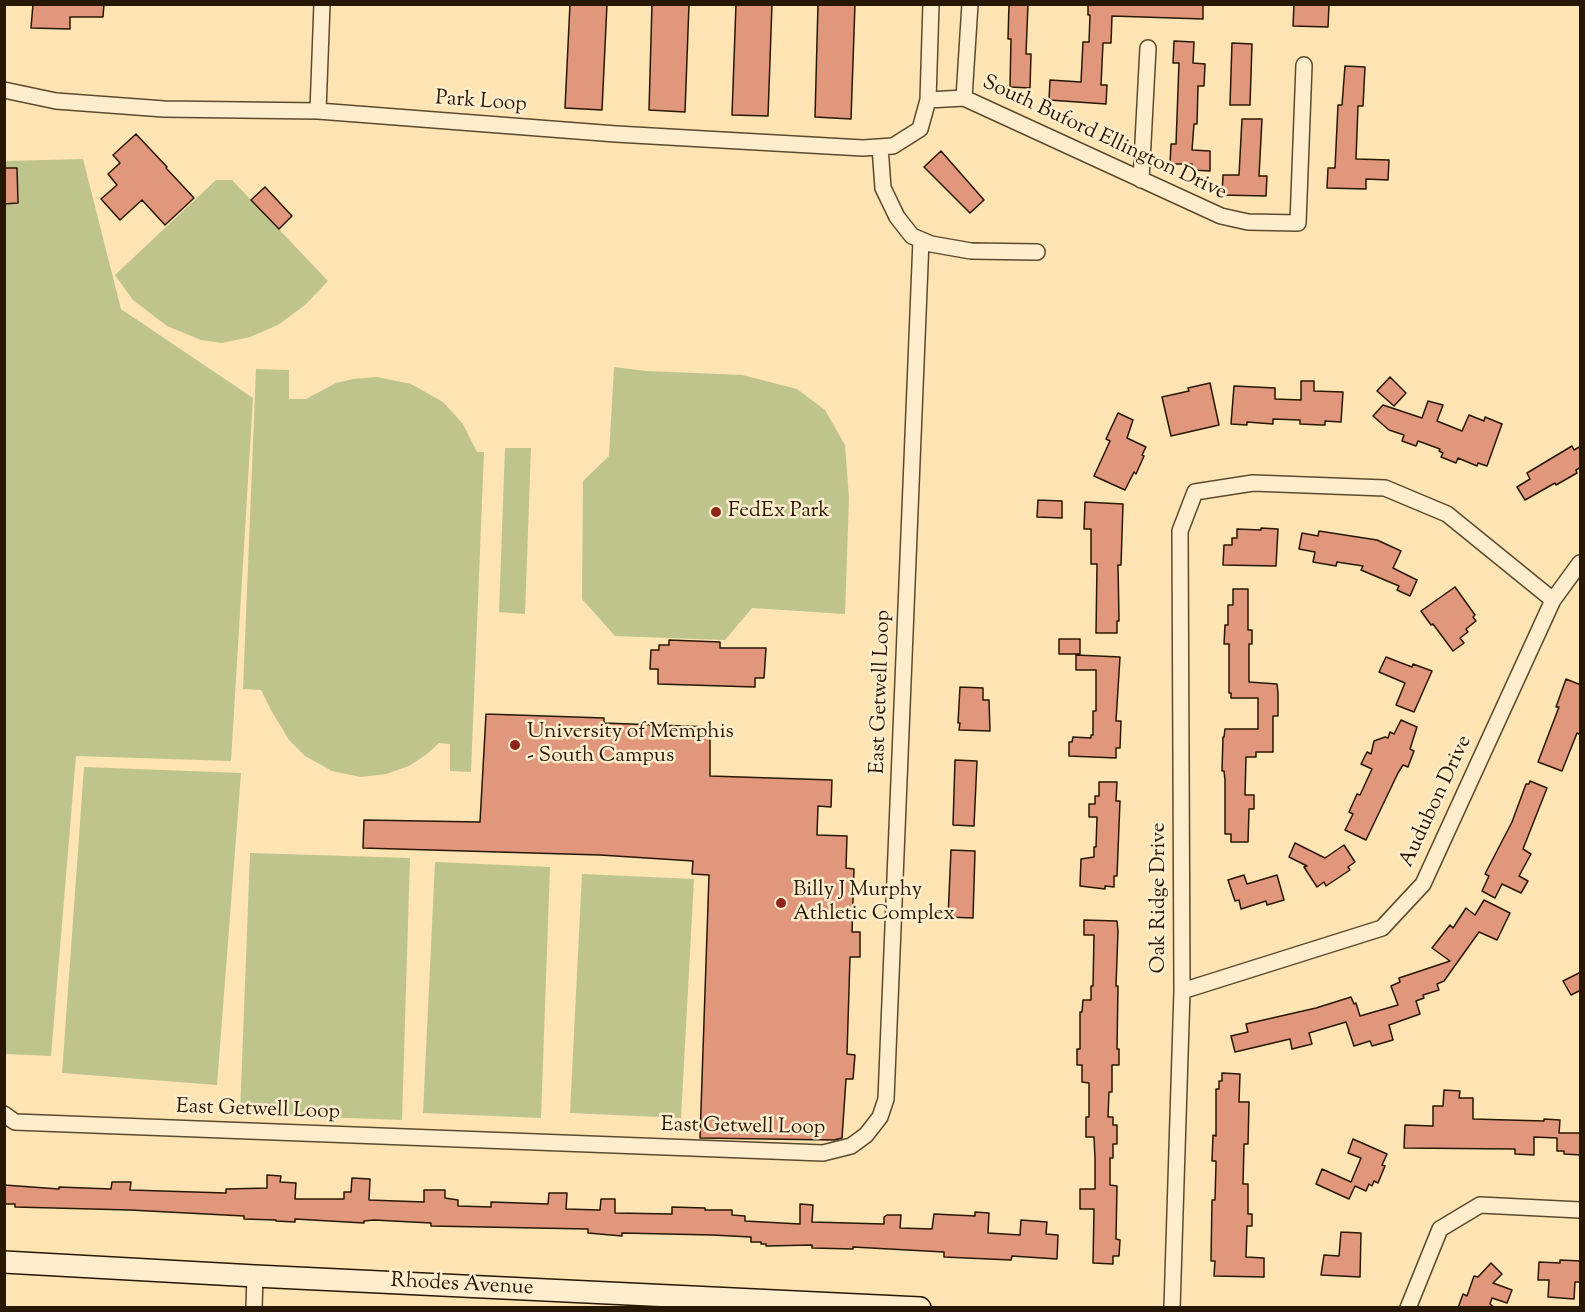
<!DOCTYPE html>
<style>
body{margin:0}
#map{position:relative;width:1585px;height:1312px;overflow:hidden;background:#fde4b2;font-family:"Sorts Mill Goudy",serif}
canvas{display:block}
.frame{position:absolute;inset:0;border:6px solid #281702;pointer-events:none}
</style>
<div id="map">
<canvas width="1585" height="1312"></canvas>
<div class="frame"></div>
</div>
<script>
const c = document.querySelector('canvas').getContext('2d');
c.lineJoin = 'round';
function paint(path, color) {
  c.fillStyle = color;
  c.fill(path, 'evenodd');
}
function toPath(rows) {
  const path = new Path2D();
  for (const r of rows) {
    path.moveTo(r[0], r[1]);
    for (let i = 2; i < r.length; i += 2) path.lineTo(r[i], r[i + 1]);
  }
  return path;
}
function trace(path, color, width, dash) {
  c.strokeStyle = color;
  c.lineWidth = width;
  c.lineCap = dash ? 'butt' : 'round';
  c.setLineDash(dash || []);
  c.stroke(path);
}
function write(font, color, halo, rows, align = 'center') {
  c.font = font + ' "Sorts Mill Goudy",serif';
  c.lineWidth = 5;
  c.setLineDash([]);
  c.textBaseline = 'middle';
  c.strokeStyle = halo;
  c.fillStyle = color;
  for (const [text, x, y, turn = 0] of rows) {
    c.save();
    c.translate(x, y);
    c.rotate((+turn || 0) * Math.PI / 180);
    c.textAlign = isNaN(turn) ? turn : align;
    if (halo) c.strokeText(text, 0, 0);
    c.fillText(text, 0, 0);
    c.restore();
  }
}
paint(toPath([
 [83,159,121,309,253,398,231,761,76,756,51,1056,5,1054,5,161],
 [216,180,232,180,328,281,305,305,278,325,250,337,222,343,201,340,167,326,133,300,115,275],
 [614,367,646,371,742,375,797,389,825,410,845,445,849,498,845,614,752,608,725,640,615,636,582,599,583,481,609,456],
 [256,369,289,370,289,399,306,399,336,383,353,379,377,377,411,384,443,402,463,424,477,452,484,452,471,772,450,771,450,744,439,743,427,754,409,766,386,774,361,777,332,771,305,756,289,740,271,710,261,690,243,689],
 [505,448,531,448,525,614,499,612],
 [84,767,241,773,217,1085,62,1073],
 [250,853,410,858,402,1120,240,1114],
 [435,862,550,867,541,1118,423,1113],
 [582,874,694,879,681,1118,570,1113]
]), '#bfc48c');
const building = toPath([
 [33,4,104,4,103,17,70,17,70,29,31,28,33,4],
 [570,4,607,4,602,110,565,108,570,4],
 [652,4,689,4,685,112,649,110,652,4],
 [736,4,772,4,768,116,732,115,736,4],
 [818,4,855,4,851,119,815,117,818,4],
 [1009,4,1028,4,1026,54,1031,54,1030,88,1010,87,1011,39,1008,39,1009,4],
 [1088,4,1203,4,1203,19,1112,16,1111,43,1103,43,1101,85,1107,85,1106,104,1049,100,1050,80,1081,82,1083,42,1089,42,1090,15,1088,15,1088,4],
 [1294,4,1329,4,1328,27,1293,26,1294,4],
 [1174,41,1194,42,1193,63,1205,64,1204,86,1198,86,1197,124,1194,124,1192,150,1210,151,1210,171,1192,170,1192,164,1170,164,1171,144,1176,144,1179,63,1173,63,1174,41],
 [1232,43,1252,44,1250,105,1230,105,1232,43],
 [1345,66,1365,67,1363,106,1358,106,1356,159,1389,160,1388,180,1366,179,1366,189,1327,188,1328,168,1335,168,1338,105,1342,105,1345,66],
 [1242,119,1262,119,1259,176,1267,176,1266,196,1222,195,1223,175,1239,175,1242,119],
 [136,134,167,167,166,168,194,198,165,225,142,200,120,220,101,199,117,185,108,174,120,163,113,155,136,134],
 [941,151,984,200,970,213,924,167,941,151],
 [4,168,17,168,18,203,4,204,4,168],
 [265,187,292,216,279,229,251,200,265,187],
 [1390,377,1406,393,1394,406,1377,391,1390,377],
 [1301,381,1314,381,1314,391,1343,392,1341,422,1325,421,1325,425,1321,425,1300,424,1300,420,1273,419,1273,424,1247,422,1247,425,1231,424,1234,386,1275,388,1275,399,1301,400,1301,381],
 [1210,383,1219,425,1171,436,1162,397,1189,391,1188,388,1210,383],
 [1428,401,1443,405,1437,421,1462,431,1469,415,1484,421,1485,417,1502,424,1487,466,1478,463,1477,466,1458,458,1456,463,1441,457,1443,453,1439,451,1440,449,1418,441,1416,446,1402,441,1404,435,1389,430,1373,416,1383,405,1422,418,1428,401],
 [1118,413,1133,420,1127,438,1146,447,1142,455,1144,456,1136,474,1134,472,1125,490,1094,476,1110,441,1106,439,1118,413],
 [1572,446,1574,450,1581,446,1581,467,1576,470,1577,473,1556,485,1555,483,1525,500,1517,487,1530,479,1527,473,1572,446],
 [1038,500,1062,501,1062,518,1037,517,1038,500],
 [1085,502,1123,504,1121,565,1118,565,1119,621,1117,621,1117,633,1096,633,1097,564,1091,564,1091,529,1084,529,1085,502],
 [1261,528,1278,529,1276,566,1223,565,1224,545,1232,545,1232,538,1237,538,1237,529,1261,530,1261,528],
 [1319,531,1377,540,1401,551,1393,568,1417,580,1410,596,1397,590,1399,586,1361,570,1363,566,1337,562,1336,566,1313,562,1315,552,1299,549,1302,533,1318,536,1319,531],
 [1455,587,1475,615,1473,617,1476,621,1466,629,1468,632,1460,638,1464,643,1453,651,1433,624,1431,625,1421,611,1455,587],
 [1233,589,1248,589,1248,630,1252,630,1252,644,1249,644,1249,682,1277,684,1278,693,1278,716,1273,716,1273,752,1256,752,1256,757,1246,757,1245,795,1254,795,1254,809,1249,809,1248,842,1231,842,1231,834,1225,834,1225,780,1224,771,1222,771,1223,737,1224,737,1225,729,1258,729,1258,698,1231,698,1231,693,1229,693,1229,644,1224,644,1225,625,1228,625,1228,605,1233,605,1233,589],
 [1059,639,1080,639,1080,654,1059,654,1059,639],
 [669,640,720,642,720,648,766,648,764,678,755,678,755,687,658,684,658,669,650,669,651,650,659,650,659,645,669,645,669,640],
 [1076,655,1120,657,1116,721,1121,721,1120,748,1116,748,1116,758,1069,756,1069,742,1072,742,1073,737,1091,738,1091,735,1093,735,1093,711,1096,711,1096,670,1076,670,1076,655],
 [1386,657,1412,667,1413,664,1432,671,1414,712,1396,705,1405,683,1379,672,1386,657],
 [1566,679,1581,685,1581,735,1577,733,1562,771,1538,762,1559,707,1556,707,1566,679],
 [960,687,983,688,983,700,989,700,990,731,959,730,960,723,958,723,960,687],
 [486,714,604,718,604,723,710,727,710,776,832,780,831,807,818,806,817,835,847,836,846,868,854,869,852,932,860,932,860,957,850,957,847,1054,855,1055,853,1079,846,1079,842,1138,834,1140,700,1138,709,875,692,874,693,861,600,855,363,848,364,820,480,822,486,714],
 [1401,720,1417,727,1410,749,1414,751,1408,767,1403,765,1398,773,1366,840,1345,830,1353,814,1349,812,1357,794,1360,795,1372,769,1361,764,1367,752,1371,754,1374,741,1385,737,1388,738,1390,732,1394,734,1401,720],
 [955,760,977,761,974,826,953,825,955,760],
 [1530,781,1547,788,1523,849,1531,854,1519,876,1528,881,1521,893,1502,884,1495,898,1482,891,1489,876,1485,874,1512,822,1526,784,1529,784,1530,781],
 [1099,782,1117,782,1116,801,1120,801,1117,876,1114,876,1114,887,1105,886,1105,889,1080,886,1081,859,1094,857,1094,847,1096,847,1097,817,1089,817,1089,804,1095,804,1095,796,1099,796,1099,782],
 [1295,843,1325,858,1344,845,1355,862,1348,867,1350,870,1326,886,1324,882,1317,887,1304,867,1307,866,1289,857,1295,843],
 [951,850,975,851,973,918,948,917,951,850],
 [1244,875,1247,884,1277,875,1284,900,1267,905,1266,901,1241,909,1239,900,1235,901,1228,880,1244,875],
 [1484,900,1510,913,1497,940,1479,932,1444,981,1437,984,1439,990,1423,995,1424,998,1416,1001,1420,1014,1389,1025,1393,1040,1372,1046,1370,1041,1354,1046,1346,1022,1309,1033,1312,1044,1292,1049,1290,1039,1235,1052,1231,1036,1248,1032,1246,1024,1316,1008,1351,997,1354,1004,1356,1003,1360,1016,1398,1005,1391,986,1400,982,1399,978,1450,961,1432,948,1450,925,1453,928,1466,908,1475,915,1484,900],
 [1084,920,1117,921,1118,931,1116,986,1118,986,1117,1049,1119,1049,1119,1065,1112,1065,1112,1092,1109,1092,1108,1117,1113,1117,1113,1125,1117,1125,1117,1144,1113,1144,1113,1158,1110,1158,1110,1185,1117,1186,1116,1239,1120,1240,1119,1256,1113,1256,1113,1264,1093,1263,1094,1209,1080,1209,1080,1189,1095,1189,1095,1158,1094,1137,1086,1137,1086,1117,1089,1117,1089,1083,1082,1082,1082,1065,1077,1065,1077,1049,1080,1049,1080,1012,1082,1012,1083,1000,1091,1000,1091,986,1093,986,1094,935,1084,935,1084,920],
 [1581,972,1581,990,1571,995,1563,981,1581,972],
 [1222,1073,1240,1074,1239,1102,1249,1102,1248,1144,1244,1144,1243,1184,1248,1184,1248,1214,1252,1214,1252,1226,1247,1226,1246,1257,1264,1258,1264,1277,1214,1276,1215,1261,1211,1261,1212,1200,1215,1200,1216,1164,1216,1161,1212,1161,1213,1135,1216,1136,1216,1089,1219,1089,1219,1081,1222,1081,1222,1073],
 [1444,1090,1460,1091,1459,1098,1473,1098,1473,1119,1544,1121,1544,1119,1560,1120,1559,1133,1581,1133,1581,1155,1564,1154,1564,1151,1557,1151,1557,1138,1534,1137,1534,1155,1515,1154,1515,1149,1404,1148,1405,1125,1433,1126,1433,1106,1443,1106,1444,1090],
 [1353,1139,1387,1154,1382,1165,1385,1166,1378,1183,1374,1181,1372,1186,1369,1184,1366,1191,1355,1186,1349,1199,1316,1184,1322,1169,1351,1182,1361,1158,1348,1153,1353,1139],
 [267,1175,281,1176,280,1182,296,1183,295,1199,344,1199,344,1192,351,1192,352,1178,370,1179,369,1200,424,1202,424,1190,445,1190,445,1198,458,1200,458,1206,491,1207,491,1202,548,1204,549,1193,567,1193,566,1209,600,1210,601,1199,615,1199,615,1213,672,1214,672,1207,705,1208,705,1210,732,1210,732,1215,745,1216,745,1221,800,1224,800,1204,813,1205,812,1222,884,1224,884,1217,887,1215,901,1215,900,1228,932,1229,934,1214,975,1216,975,1212,989,1213,988,1233,1020,1235,1021,1220,1047,1222,1046,1234,1058,1235,1057,1259,1012,1256,1011,1260,944,1257,944,1252,853,1247,853,1249,812,1248,812,1245,766,1246,766,1244,761,1244,761,1242,751,1242,751,1237,712,1235,622,1233,622,1236,588,1233,588,1229,431,1226,431,1223,374,1220,364,1221,364,1223,295,1219,295,1222,276,1221,276,1220,244,1219,244,1216,130,1210,15,1207,15,1204,4,1204,4,1185,59,1189,59,1187,111,1189,112,1182,131,1182,130,1190,226,1193,226,1189,267,1188,267,1175],
 [1341,1232,1361,1233,1360,1277,1321,1275,1324,1255,1339,1256,1341,1232],
 [1560,1260,1581,1261,1581,1282,1575,1282,1574,1299,1548,1297,1549,1280,1538,1280,1539,1262,1560,1263,1560,1260],
 [1491,1263,1502,1274,1493,1283,1512,1290,1507,1303,1492,1298,1490,1304,1495,1308,1458,1308,1463,1294,1467,1296,1474,1276,1478,1277,1491,1263]
]);
paint(building, '#e0977b');
trace(building, '#281702', 1.5);
const street = toPath([
 [4,90,56,101,164,109,318,111,616,134,863,148,893,146,920,129,928,100,931,4],
 [964,98,970,4],
 [928,100,964,98,1221,216,1248,222,1298,223,1304,65],
 [318,111,322,4],
 [880,147,883,188,897,217,912,236,931,244,971,251,1037,252],
 [1141,180,1148,48],
 [1182,991,1382,928,1423,884,1553,600,1580,563],
 [4,1114,15,1122,823,1153,851,1146,866,1135,880,1117,886,1099,921,240],
 [254,1308,255,1276],
 [1172,1308,1182,991,1180,531,1195,492,1253,483,1385,488,1447,514,1553,600],
 [1408,1308,1440,1229,1480,1205,1580,1210]
]);
const secondary = toPath([
 [4,1262,255,1276,920,1308]
]);
trace(street, '#5d4a2e', 18);
trace(secondary, '#281702', 24);
trace(street, '#feedcd', 15);
trace(secondary, '#feedcd', 21);
for (const [x, y, r, color] of [
 [716,512,6,"#8f2418"],
 [515,745,6,"#8f2418"],
 [781,903,6,"#8f2418"]
]) {
  const dot = new Path2D();
  dot.arc(x, y, r, 0, 2 * Math.PI);
  c.fillStyle = color;
  c.fill(dot);
  trace(dot, '#feedcd', 2);
}
write('21px', '#281702', '#feedcd', [
 ["Park Loop",481,103,4],
 ["South Buford Ellington Drive",1104,139,25],
 ["East Getwell Loop",882,692,-88],
 ["Audubon Drive",1437,802,-65],
 ["Oak Ridge Drive",1160,898,-90],
 ["East Getwell Loop",258,1111,2],
 ["East Getwell Loop",743,1128,1],
 ["Rhodes Avenue",462,1286,3]
]);
write('21px', '#281702', '#feedcd', [
 ["FedEx Park",728,512],
 ["University of Memphis",527,733],
 ["- South Campus",527,757],
 ["Billy J Murphy",793,891],
 ["Athletic Complex",793,915]
], 'left');
</script>
